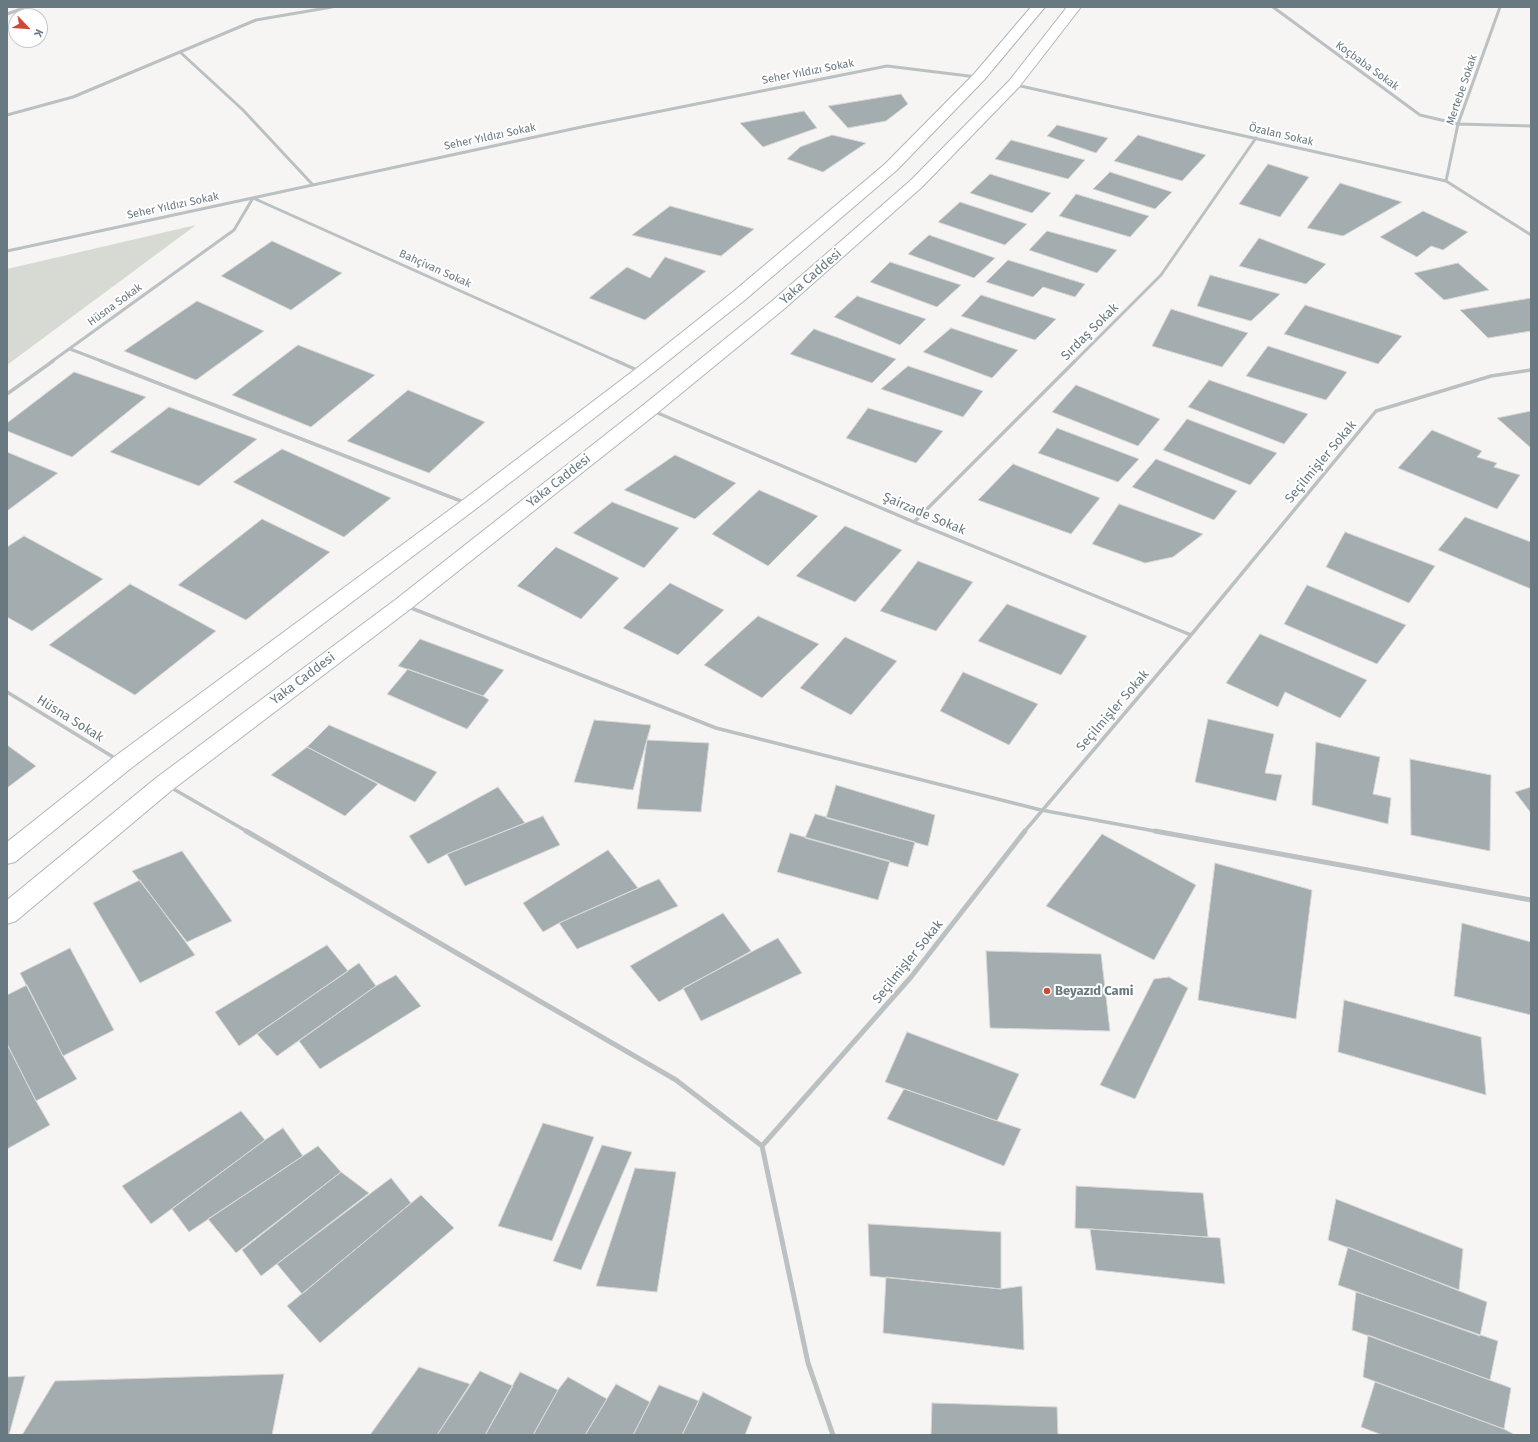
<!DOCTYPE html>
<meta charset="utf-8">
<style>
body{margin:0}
#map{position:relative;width:1538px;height:1442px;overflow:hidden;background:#f6f5f3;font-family:"Fira Sans",sans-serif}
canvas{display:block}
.frame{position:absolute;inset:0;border:8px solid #687981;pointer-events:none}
.north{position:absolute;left:8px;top:8px;width:40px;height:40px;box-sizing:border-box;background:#fff;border:1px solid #c3c9cd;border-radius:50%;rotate:115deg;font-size:11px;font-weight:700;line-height:16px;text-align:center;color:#687981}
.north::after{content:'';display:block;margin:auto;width:14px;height:18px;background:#d14837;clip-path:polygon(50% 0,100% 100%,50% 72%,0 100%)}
</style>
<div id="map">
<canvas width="1538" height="1442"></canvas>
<div class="frame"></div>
<div class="north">K</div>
</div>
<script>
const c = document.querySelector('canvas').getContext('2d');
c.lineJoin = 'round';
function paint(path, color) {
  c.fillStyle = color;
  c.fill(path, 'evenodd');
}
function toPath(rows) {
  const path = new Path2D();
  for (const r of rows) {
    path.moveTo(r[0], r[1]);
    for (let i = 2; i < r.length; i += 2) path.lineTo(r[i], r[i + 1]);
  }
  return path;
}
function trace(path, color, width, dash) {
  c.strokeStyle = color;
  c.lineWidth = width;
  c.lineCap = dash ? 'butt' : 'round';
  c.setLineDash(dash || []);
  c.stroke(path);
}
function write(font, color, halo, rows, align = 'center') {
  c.font = font + ' "Fira Sans",sans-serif';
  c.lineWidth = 4;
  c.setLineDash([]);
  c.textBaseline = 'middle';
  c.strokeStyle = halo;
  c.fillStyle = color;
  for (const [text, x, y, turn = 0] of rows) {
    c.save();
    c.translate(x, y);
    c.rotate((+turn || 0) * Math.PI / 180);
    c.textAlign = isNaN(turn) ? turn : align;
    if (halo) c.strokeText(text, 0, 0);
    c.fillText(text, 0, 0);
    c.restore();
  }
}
paint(toPath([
 [196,225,7,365,7,269]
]), '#d6dad2');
const building = toPath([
 [901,94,908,104,886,121,848,128,828,106,901,94],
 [804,111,817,128,763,147,740,123,804,111],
 [1057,125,1108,138,1096,153,1047,136,1057,125],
 [832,135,866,143,823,172,787,159,800,147,832,135],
 [1138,135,1206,155,1182,181,1114,161,1138,135],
 [1011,140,1085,160,1068,179,995,159,1011,140],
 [1268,164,1309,177,1280,217,1239,204,1268,164],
 [1110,172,1172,192,1155,209,1093,189,1110,172],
 [990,174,1051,193,1032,213,970,193,990,174],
 [1340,183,1402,202,1343,236,1307,228,1340,183],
 [1076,194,1149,216,1130,237,1059,216,1076,194],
 [960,202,1027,224,1005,245,938,222,960,202],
 [670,206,754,229,721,256,632,235,670,206],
 [1423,211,1468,232,1443,250,1431,246,1417,257,1380,237,1423,211],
 [1047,231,1117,250,1097,273,1029,250,1047,231],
 [929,235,995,258,974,278,908,254,929,235],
 [1259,238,1326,264,1306,284,1239,266,1259,238],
 [272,241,342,273,291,310,221,276,272,241],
 [665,257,706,271,645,320,589,298,627,267,650,278,665,257],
 [1008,260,1085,284,1075,297,1043,287,1033,297,986,282,1008,260],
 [890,262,961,285,937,307,870,282,890,262],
 [1458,263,1489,290,1444,300,1414,273,1458,263],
 [1210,275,1280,294,1251,321,1197,306,1210,275],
 [981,295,1056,319,1035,340,961,316,981,295],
 [857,296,926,319,900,345,834,317,857,296],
 [1531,298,1531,331,1488,338,1460,310,1531,298],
 [197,301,264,331,196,380,124,351,197,301],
 [1305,305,1402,336,1378,364,1284,334,1305,305],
 [1171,309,1248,333,1222,367,1152,346,1171,309],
 [951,328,1018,350,992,378,923,352,951,328],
 [814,329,896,359,872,383,790,354,814,329],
 [298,345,375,375,311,427,232,395,298,345],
 [1268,346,1347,372,1326,400,1246,376,1268,346],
 [908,366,983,391,963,417,881,389,908,366],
 [74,372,146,397,72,457,7,431,7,423,74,372],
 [1209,380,1308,414,1284,444,1188,407,1209,380],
 [1076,385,1160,419,1138,446,1052,412,1076,385],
 [408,390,485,422,429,473,347,441,408,390],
 [169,407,257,439,199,486,110,452,169,407],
 [868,408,943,431,916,463,846,438,868,408],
 [1531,411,1531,448,1497,418,1531,411],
 [1187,419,1277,453,1250,485,1163,450,1187,419],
 [1057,428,1139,459,1118,482,1038,453,1057,428],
 [1432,430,1482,451,1477,457,1497,463,1494,467,1520,475,1497,509,1398,468,1432,430],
 [282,449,391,498,344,537,233,482,282,449],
 [7,452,58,473,7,511,7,452],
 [675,455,736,483,695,519,624,490,675,455],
 [1156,459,1161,461,1237,491,1214,520,1132,487,1156,459],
 [1013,464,1100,498,1071,534,978,500,1013,464],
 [759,490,818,516,768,566,712,534,759,490],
 [612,502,679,528,644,568,573,533,612,502],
 [1119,504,1203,534,1173,557,1145,563,1092,544,1119,504],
 [1465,517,1531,542,1531,589,1438,550,1465,517],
 [262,519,330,552,246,620,178,585,262,519],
 [845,526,902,550,855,602,796,576,845,526],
 [1345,532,1435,566,1409,603,1326,567,1345,532],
 [24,536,103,579,32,631,7,617,7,547,24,536],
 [556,547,619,578,581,619,517,586,556,547],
 [918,561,973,582,936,631,880,611,918,561],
 [670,583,724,610,678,655,623,628,670,583],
 [130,584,216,631,135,695,49,645,130,584],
 [1307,585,1406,625,1377,664,1284,624,1307,585],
 [1007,604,1087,636,1061,675,978,641,1007,604],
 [758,616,819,644,762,698,704,665,758,616],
 [1260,634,1367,680,1340,718,1285,692,1278,707,1226,683,1260,634],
 [845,637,897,661,851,715,800,688,845,637],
 [420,639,504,670,483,696,398,666,420,639],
 [408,669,483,696,489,700,467,729,387,694,408,669],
 [963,672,1038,704,1009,745,940,711,963,672],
 [1208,719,1274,734,1265,773,1282,775,1276,801,1195,782,1208,719],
 [594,720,651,725,633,790,574,782,594,720],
 [329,725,437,772,415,802,307,747,329,725],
 [647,740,709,743,701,812,637,809,647,740],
 [1316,742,1380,757,1373,794,1391,798,1388,824,1312,805,1316,742],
 [7,745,36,766,7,788,7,745],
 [307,747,378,784,345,816,271,775,307,747],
 [1410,759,1491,775,1490,851,1411,835,1410,759],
 [836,785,935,815,928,846,826,818,836,785],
 [498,787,525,823,447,854,428,864,409,836,498,787],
 [1531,787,1531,813,1515,792,1531,787],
 [815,814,915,842,908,867,805,838,815,814],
 [543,816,560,845,465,886,447,854,543,816],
 [790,833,890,861,878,900,777,872,790,833],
 [1102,834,1196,885,1154,960,1046,906,1102,834],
 [608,850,638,888,559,923,543,932,523,903,608,850],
 [182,851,232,921,187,942,132,871,182,851],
 [1215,863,1312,890,1296,1019,1198,1000,1215,863],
 [659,879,678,906,577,949,559,923,659,879],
 [140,880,195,955,140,983,93,903,140,880],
 [723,913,751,951,659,1002,630,966,723,913],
 [1462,923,1531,942,1531,1015,1454,996,1462,923],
 [778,938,802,973,701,1021,683,988,778,938],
 [327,945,348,971,239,1046,215,1012,327,945],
 [70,948,114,1030,63,1056,20,973,70,948],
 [986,951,1101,954,1110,1031,990,1028,986,951],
 [359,963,376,986,277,1056,257,1034,359,963],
 [396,975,421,1006,320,1069,299,1041,376,986,396,975],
 [1169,977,1188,988,1135,1099,1100,1085,1154,979,1169,977],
 [27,985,63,1056,77,1079,36,1101,7,1044,7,995,27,985],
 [1344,1000,1481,1037,1486,1095,1338,1052,1344,1000],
 [907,1032,1019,1074,997,1121,885,1082,907,1032],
 [7,1044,36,1101,50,1125,7,1149,7,1044],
 [904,1089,1021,1129,1004,1166,887,1119,904,1089],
 [241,1111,265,1140,151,1224,122,1186,241,1111],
 [543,1123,594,1137,552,1241,498,1226,543,1123],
 [283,1128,303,1156,189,1232,172,1209,265,1140,283,1128],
 [602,1145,632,1152,581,1270,553,1261,602,1145],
 [318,1146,341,1172,236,1253,208,1219,318,1146],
 [635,1168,676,1172,657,1292,596,1286,635,1168],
 [341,1172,369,1193,261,1276,242,1250,341,1172],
 [391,1178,411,1203,302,1294,277,1264,391,1178],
 [1076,1186,1203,1193,1208,1237,1075,1228,1076,1186],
 [421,1195,454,1228,320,1343,287,1306,421,1195],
 [1336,1199,1463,1249,1459,1290,1328,1240,1336,1199],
 [868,1224,1001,1232,1001,1289,870,1276,868,1224],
 [1090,1229,1220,1238,1225,1284,1096,1270,1090,1229],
 [1348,1247,1487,1302,1480,1336,1338,1285,1348,1247],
 [886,1277,1001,1289,1022,1286,1024,1350,883,1333,886,1277],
 [1356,1292,1498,1341,1490,1380,1352,1330,1356,1292],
 [1368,1335,1511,1388,1504,1429,1363,1377,1368,1335],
 [419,1367,470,1384,437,1435,370,1435,419,1367],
 [480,1371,513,1386,485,1435,437,1435,480,1371],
 [520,1372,558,1390,533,1435,485,1435,520,1372],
 [284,1374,272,1435,22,1435,55,1381,284,1374],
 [25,1376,9,1435,7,1435,7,1377,25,1376],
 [568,1377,607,1399,585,1435,533,1435,558,1390,568,1377],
 [1375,1382,1504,1429,1515,1435,1382,1435,1361,1427,1375,1382],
 [616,1384,650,1402,633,1435,585,1435,616,1384],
 [659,1385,699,1401,682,1435,633,1435,659,1385],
 [703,1392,752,1417,745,1435,682,1435,703,1392],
 [932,1403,1057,1407,1058,1435,931,1435,932,1403]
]);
paint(building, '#a3acaf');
trace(building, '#d7d7d5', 1);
const secondary = toPath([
 [1031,7,1045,7,984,80,897,170,746,299,649,376,477,508,130,769,15,862,7,864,7,842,114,757,463,500,637,368,734,291,885,164,974,74,1031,7],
 [1067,7,1081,7,1019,87,922,187,784,309,656,414,409,610,172,790,16,921,7,924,7,900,156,778,395,600,642,406,772,301,910,181,1009,81,1067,7]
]);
trace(secondary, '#b0b6b9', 2);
trace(toPath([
 [1273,7,1420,115,1458,124,1531,126],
 [7,14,27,7],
 [180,52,243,110,313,185],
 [1016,85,1446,181,1531,235],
 [7,115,73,97,256,20,332,7],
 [1446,181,1458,124,1500,7],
 [7,251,586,126,887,66,977,77],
 [70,349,104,362],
 [51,362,234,230,253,198,619,362],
 [1074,362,1161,275,1256,138]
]), '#bbc0c2', 3);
trace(toPath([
 [101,361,466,503],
 [617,361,639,371],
 [7,394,53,361],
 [653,411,914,522,1191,635],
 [914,522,1075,361],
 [406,606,716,728,1041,810,1160,832],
 [7,692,118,760],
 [170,787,248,832],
 [1024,832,1191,635,1376,411,1491,376,1531,370]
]), '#bbc0c2', 3.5);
trace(toPath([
 [246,831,676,1080,762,1146,808,1363,833,1435],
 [1155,831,1531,900],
 [762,1146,911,977,1025,831]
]), '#bbc0c2', 5);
paint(secondary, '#fff');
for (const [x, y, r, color] of [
 [1047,991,4,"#d14837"]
]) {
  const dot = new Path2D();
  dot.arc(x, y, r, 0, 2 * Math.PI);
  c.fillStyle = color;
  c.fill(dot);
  trace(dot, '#fff', 1.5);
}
write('11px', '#687981', '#fff', [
 ["Koçbaba Sokak",1367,66,36],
 ["Seher Yıldızı Sokak",808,72,-11],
 ["Mertebe Sokak",1462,90,-71],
 ["Özalan Sokak",1281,135,13],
 ["Seher Yıldızı Sokak",490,137,-12],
 ["Seher Yıldızı Sokak",173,206,-12],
 ["Bahçivan Sokak",435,269,24],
 ["Hüsna Sokak",115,305,-36]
]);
write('13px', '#687981', '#fff', [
 ["Yaka Caddesi",811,277,-41],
 ["Sırdaş Sokak",1090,332,-45],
 ["Seçilmişler Sokak",1321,462,-50],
 ["Yaka Caddesi",559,481,-38],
 ["Şairzade Sokak",924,514,23],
 ["Yaka Caddesi",303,679,-37],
 ["Seçilmişler Sokak",1113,711,-49],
 ["Hüsna Sokak",70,719,32],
 ["Seçilmişler Sokak",908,962,-51]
]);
write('bold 13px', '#687981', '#fff', [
 ["Beyazıd Cami",1055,991]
], 'left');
</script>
